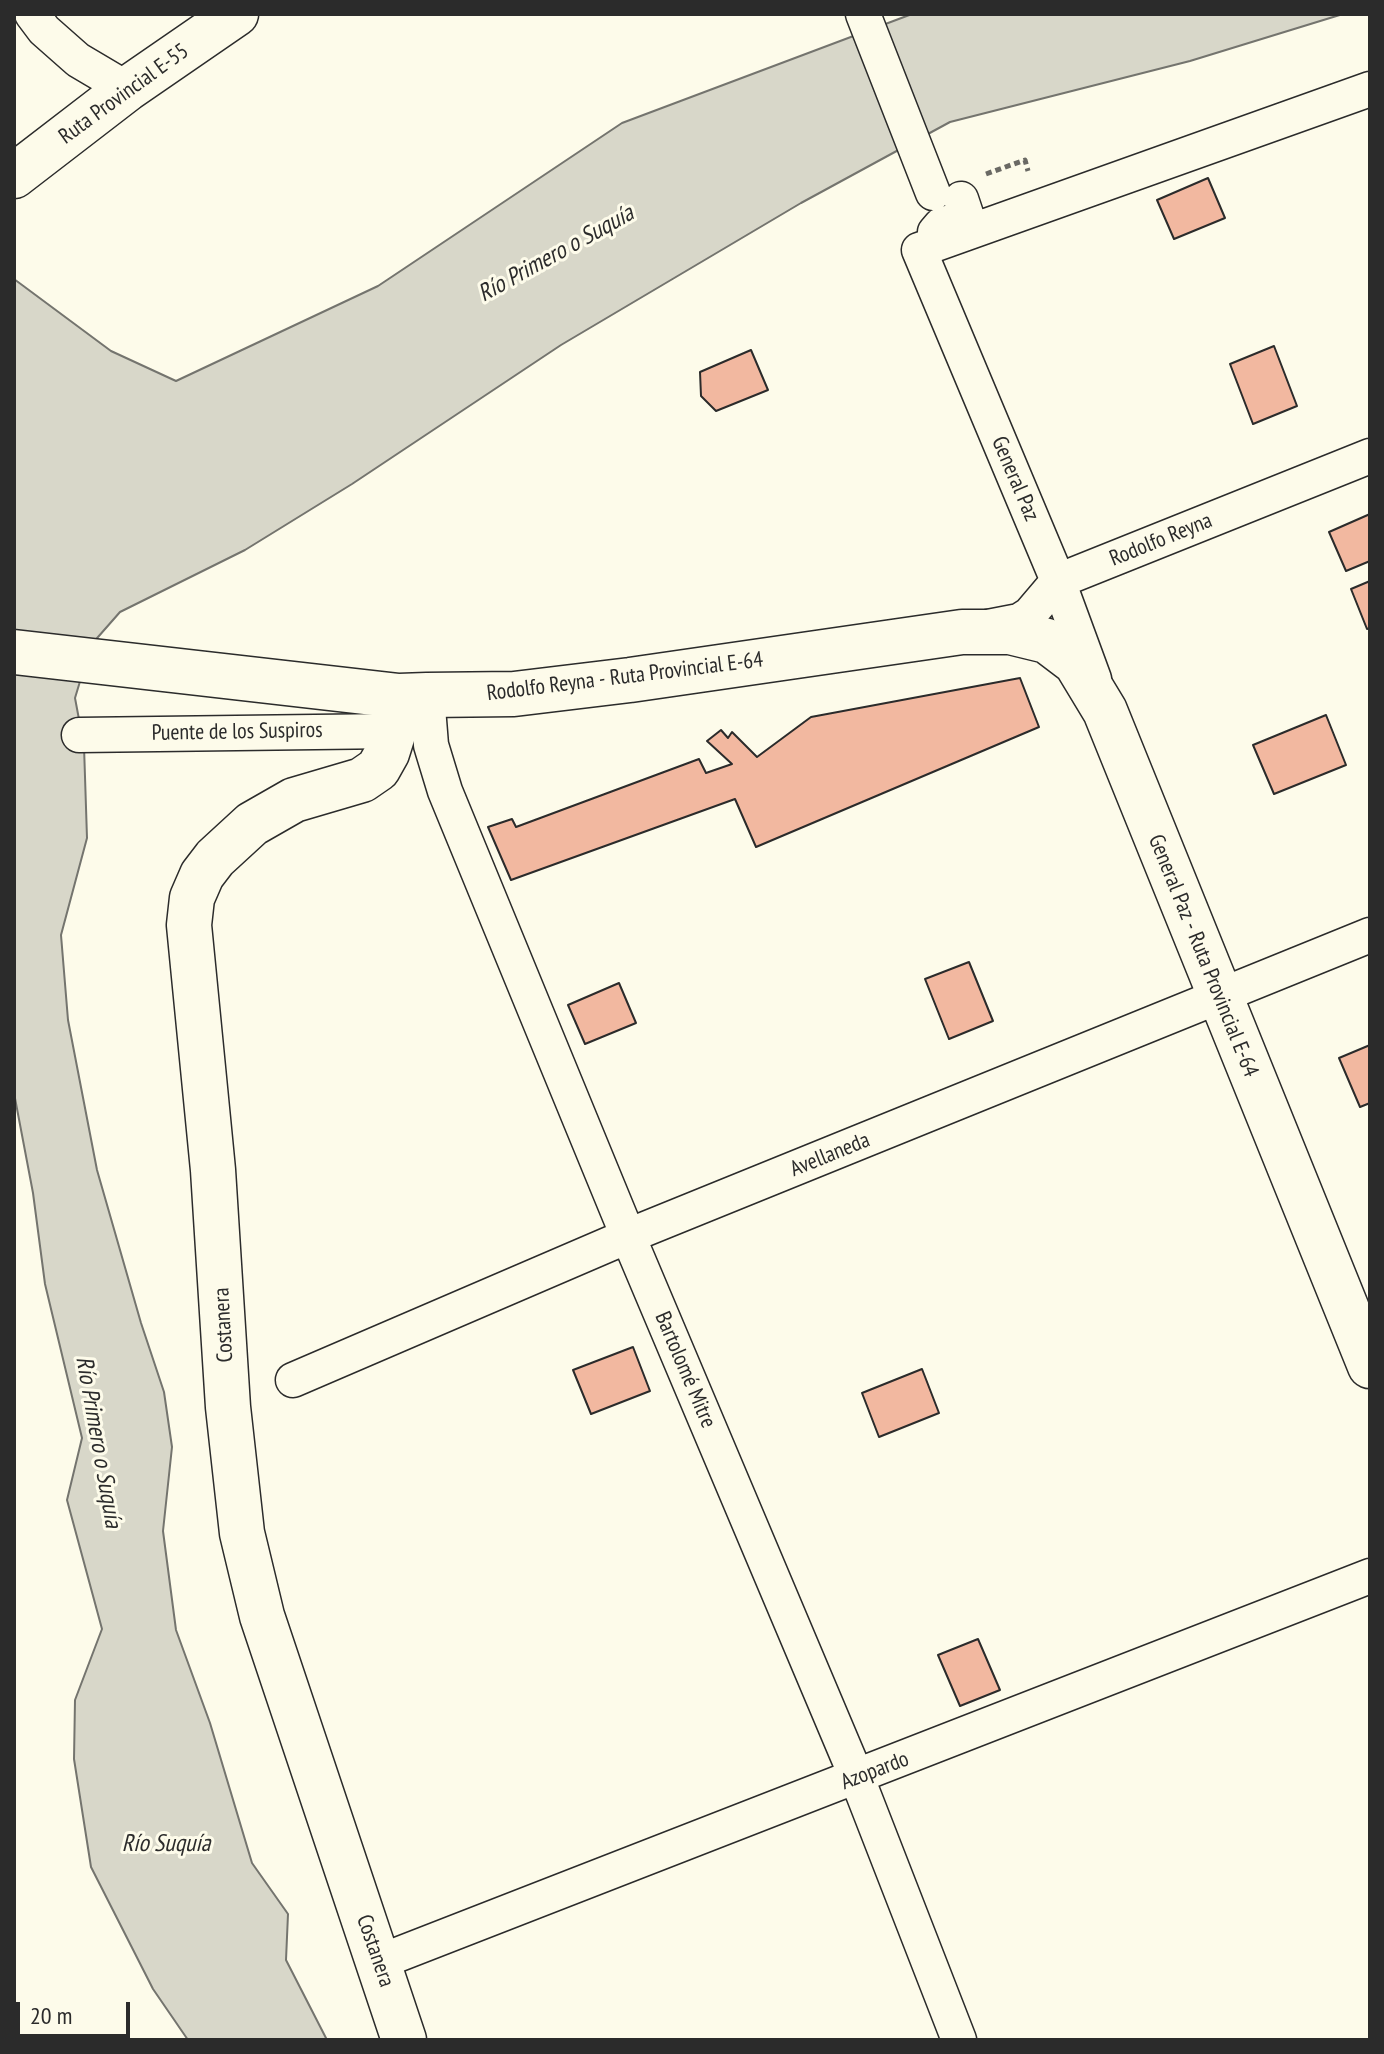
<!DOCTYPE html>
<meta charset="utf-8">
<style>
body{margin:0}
#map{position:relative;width:1384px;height:2054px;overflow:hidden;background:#fdfbea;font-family:"PT Sans Narrow",sans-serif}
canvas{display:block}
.frame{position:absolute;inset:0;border:16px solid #2b2b2b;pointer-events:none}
.scale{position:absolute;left:16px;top:2002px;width:114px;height:36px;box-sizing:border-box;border:4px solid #2b2b2b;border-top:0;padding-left:10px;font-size:24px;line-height:28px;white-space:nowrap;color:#2b2b2b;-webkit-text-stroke:6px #fdfbea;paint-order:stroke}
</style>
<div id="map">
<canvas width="1384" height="2054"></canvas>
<div class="frame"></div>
<div class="scale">20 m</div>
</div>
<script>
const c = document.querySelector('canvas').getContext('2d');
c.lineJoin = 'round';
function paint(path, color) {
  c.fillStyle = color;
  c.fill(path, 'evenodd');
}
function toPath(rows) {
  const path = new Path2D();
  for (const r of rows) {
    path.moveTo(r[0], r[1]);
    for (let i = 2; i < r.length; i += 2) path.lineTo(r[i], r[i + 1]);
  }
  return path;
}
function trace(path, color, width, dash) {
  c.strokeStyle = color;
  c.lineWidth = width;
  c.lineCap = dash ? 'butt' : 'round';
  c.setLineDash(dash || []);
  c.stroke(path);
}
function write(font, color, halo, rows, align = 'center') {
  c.font = font + ' "PT Sans Narrow",sans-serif';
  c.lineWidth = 6;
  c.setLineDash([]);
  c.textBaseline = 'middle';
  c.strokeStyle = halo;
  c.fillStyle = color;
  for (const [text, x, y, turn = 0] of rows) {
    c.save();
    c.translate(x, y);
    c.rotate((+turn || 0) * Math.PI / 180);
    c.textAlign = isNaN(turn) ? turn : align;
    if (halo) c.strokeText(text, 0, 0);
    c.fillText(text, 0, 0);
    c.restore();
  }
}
const water = toPath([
 [912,14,1343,14,1190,61,950,122,801,203,561,345,352,484,245,550,120,612,91,645,75,698,84,746,87,838,61,935,68,1020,97,1170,141,1323,164,1392,172,1447,163,1531,176,1630,210,1723,252,1863,288,1914,286,1960,327,2040,188,2040,153,1989,91,1867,74,1759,75,1700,102,1629,67,1500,82,1438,45,1284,33,1193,14,1093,14,279,111,351,176,381,378,286,622,123,912,14]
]);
paint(water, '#d8d7c9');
trace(water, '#74746e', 2);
const building = toPath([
 [1208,178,1225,218,1174,239,1157,200,1208,178],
 [1274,346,1297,406,1253,424,1230,364,1274,346],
 [751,350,768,390,716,411,701,396,700,372,751,350],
 [1370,514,1370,561,1346,571,1329,532,1370,514],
 [1370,581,1370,628,1367,629,1351,589,1370,581],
 [1020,678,1039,727,756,847,735,799,511,880,488,827,512,819,516,827,699,759,706,773,732,764,707,741,721,730,728,738,732,732,757,757,811,717,1020,678],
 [1326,715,1346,765,1274,794,1253,745,1326,715],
 [969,962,993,1021,949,1039,925,979,969,962],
 [619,983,636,1023,585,1044,568,1005,619,983],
 [1370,1045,1370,1103,1360,1107,1339,1058,1370,1045],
 [633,1347,650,1391,591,1414,573,1370,633,1347],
 [922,1369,939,1413,879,1437,862,1393,922,1369],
 [978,1639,1000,1690,960,1706,938,1655,978,1639]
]);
paint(building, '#f2b8a0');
trace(building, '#2b2b2b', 2);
const street = toPath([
 [32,14,44,30,78,60,127,89],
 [863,14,933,193],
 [935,232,941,225,967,217,961,199],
 [919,250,1058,581,1094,679],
 [919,250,1370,89],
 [988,627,1019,621,1030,614,1058,581,1370,456],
 [427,695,431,745,445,791,628,1236,857,1778,959,2040],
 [79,735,394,731],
 [293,1380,628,1236,1370,935],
 [379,1962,1370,1576]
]);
const secondary = toPath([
 [14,652,399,696,427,695,514,694,630,680,962,632,1010,632,1047,641,1076,663,1105,711,1370,1366],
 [399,696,394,731,387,753,378,769,362,780,294,800,252,824,215,858,202,875,192,898,189,925,213,1170,228,1407,242,1533,262,1616,404,2040]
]);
const primary = toPath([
 [14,176,127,89,236,14]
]);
trace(street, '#2b2b2b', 37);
trace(secondary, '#2b2b2b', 47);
trace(primary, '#2b2b2b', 47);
trace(toPath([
 [986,174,1025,160,1028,171]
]), '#6a6964', 5, [6, 4]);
trace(street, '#fdfbea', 34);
trace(secondary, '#fdfbea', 44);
trace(primary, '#fdfbea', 44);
write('22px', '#2b2b2b', '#fdfbea', [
 ["Ruta Provincial E-55",124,94,-36],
 ["General Paz",1015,479,67],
 ["Rodolfo Reyna",1161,540,-22],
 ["Rodolfo Reyna - Ruta Provincial E-64",625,677,-7],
 ["Puente de los Suspiros",237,732,-1],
 ["General Paz - Ruta Provincial E-64",1203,956,68],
 ["Avellaneda",830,1155,-22],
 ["Costanera",224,1325,-93],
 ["Bartolomé Mitre",685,1370,67],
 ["Azopardo",875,1771,-21],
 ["Costanera",375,1951,71]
]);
write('italic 24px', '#2b2b2b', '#fdfbea', [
 ["Río Primero o Suquía",556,254,-29],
 ["Río Primero o Suquía",98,1442,80],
 ["Río Suquía",166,1844]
]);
</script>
